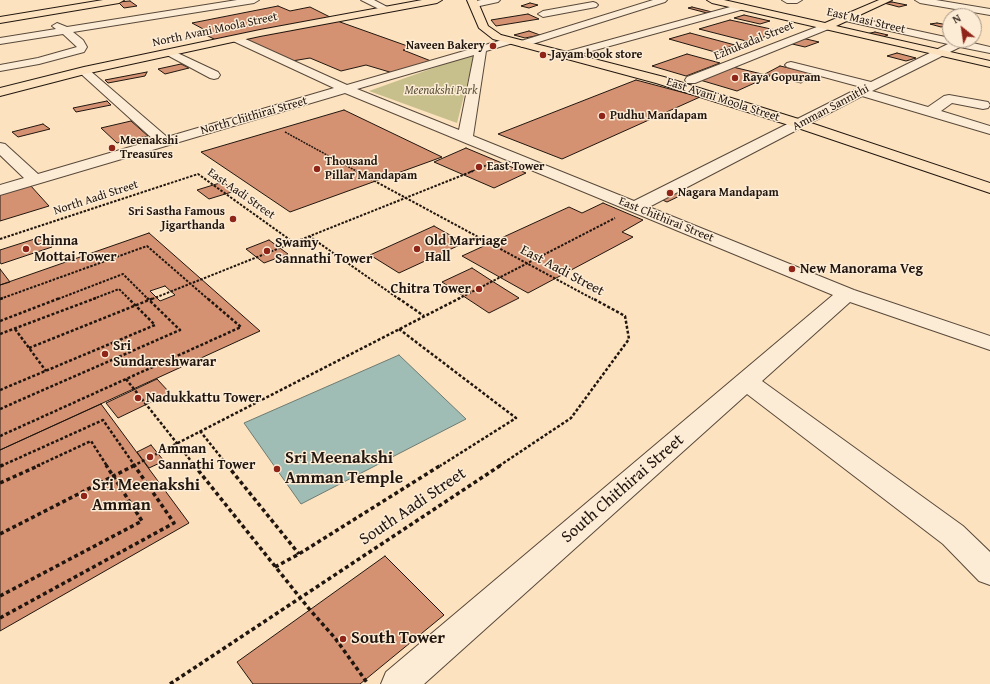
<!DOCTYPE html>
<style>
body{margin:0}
#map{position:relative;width:990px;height:684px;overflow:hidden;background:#fce2be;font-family:"Gentium Book Plus",serif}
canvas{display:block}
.north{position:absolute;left:942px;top:8px;width:40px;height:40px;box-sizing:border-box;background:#fdecd5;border:1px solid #a59686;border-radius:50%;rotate:330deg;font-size:11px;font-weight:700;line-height:16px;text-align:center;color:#21160f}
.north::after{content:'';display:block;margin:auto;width:14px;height:18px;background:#8f2418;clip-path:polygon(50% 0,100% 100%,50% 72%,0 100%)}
</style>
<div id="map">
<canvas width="990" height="684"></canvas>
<div class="north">N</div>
</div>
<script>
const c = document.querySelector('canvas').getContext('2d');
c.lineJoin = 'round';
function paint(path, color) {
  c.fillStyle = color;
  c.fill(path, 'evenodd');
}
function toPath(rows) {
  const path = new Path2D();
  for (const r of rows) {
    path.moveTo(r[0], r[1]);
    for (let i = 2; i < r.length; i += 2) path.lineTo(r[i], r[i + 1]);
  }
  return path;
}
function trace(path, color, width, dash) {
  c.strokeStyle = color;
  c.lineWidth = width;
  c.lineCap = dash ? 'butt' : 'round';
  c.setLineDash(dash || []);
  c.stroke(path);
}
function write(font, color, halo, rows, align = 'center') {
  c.font = font + ' "Gentium Book Plus",serif';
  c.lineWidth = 3;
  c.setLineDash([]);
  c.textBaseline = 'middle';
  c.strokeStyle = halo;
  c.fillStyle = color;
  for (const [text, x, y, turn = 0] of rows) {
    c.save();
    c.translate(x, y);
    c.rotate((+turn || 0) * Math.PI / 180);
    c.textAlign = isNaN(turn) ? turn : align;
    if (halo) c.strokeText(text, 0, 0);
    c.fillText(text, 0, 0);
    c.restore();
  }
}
paint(toPath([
 [475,53,457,123,369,91]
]), '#c7c08c');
const water = toPath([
 [399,355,466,419,301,504,244,423,399,355]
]);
paint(water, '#9fbdb4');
trace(water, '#6d7a72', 1);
const building = toPath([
 [130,1,137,6,124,8,118,2,130,1],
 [892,2,907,5,899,7,884,3,892,2],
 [530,3,538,5,529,8,521,6,530,3],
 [278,6,290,11,310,7,340,22,413,48,403,50,431,61,393,73,366,65,341,71,310,58,292,61,247,40,226,37,216,40,200,32,205,30,192,23,278,6],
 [692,7,712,12,707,13,688,8,692,7],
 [528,14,539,19,496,26,491,20,528,14],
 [744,15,770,21,760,24,734,18,744,15],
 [730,20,780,31,750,42,699,29,730,20],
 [937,23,948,25,941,27,930,24,937,23],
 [529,31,540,35,525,38,514,35,529,31],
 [875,32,888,35,883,37,866,34,875,32],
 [690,33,735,45,715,52,669,39,690,33],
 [802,38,819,42,805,47,788,43,802,38],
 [897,53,916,58,906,61,887,56,897,53],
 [687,54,720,63,686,76,652,66,687,54],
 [181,64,189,68,165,74,158,69,181,64],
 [780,66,816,74,801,83,765,74,780,66],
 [733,67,770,76,737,91,700,80,733,67],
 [147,72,145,76,108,83,105,80,147,72],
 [636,80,700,97,562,159,498,134,636,80],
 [107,101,111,105,76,112,73,108,107,101],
 [344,110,442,157,290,212,201,152,344,110],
 [131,121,148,136,117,143,101,128,131,121],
 [43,124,50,129,18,137,12,132,43,124],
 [466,148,497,161,526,173,494,188,434,162,466,148],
 [223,182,235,191,209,199,197,190,223,182],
 [672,184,690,191,667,202,649,194,672,184],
 [30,185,49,206,0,221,0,194,30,185],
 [603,203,643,220,622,232,633,237,528,293,462,256,569,207,582,213,603,203],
 [434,226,464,243,399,273,370,255,434,226],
 [149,233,260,331,0,450,0,285,149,233],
 [44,236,52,247,1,264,0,262,0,250,44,236],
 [269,240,288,254,264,263,246,249,269,240],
 [472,268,492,281,519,298,489,313,442,282,472,268],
 [0,269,10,282,0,285,0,269],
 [165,286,175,295,160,301,150,291,165,286],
 [157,379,170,393,118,418,106,403,157,379],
 [101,404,189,523,0,631,0,450,101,404],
 [151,445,164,461,149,468,137,452,151,445],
 [385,556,444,615,360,684,253,684,237,662,385,556]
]);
paint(building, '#d49273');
trace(building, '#21160f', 1);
const minor = toPath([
 [237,0,259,0,254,3,73,32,83,40,87,47,84,52,39,64,0,71,0,65,38,58,77,47,63,34,0,44,0,38,56,29,52,26,57,23,67,27,237,0],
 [361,0,374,0,391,9,386,12,383,11,361,0],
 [481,0,500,0,498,2,475,7,470,4,472,2,481,0],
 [653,0,667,0,665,2,526,46,522,47,517,44,518,42,653,0],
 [782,0,802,0,797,3,787,3,782,0],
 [915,0,936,0,990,9,990,15,920,3,915,0],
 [593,2,596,3,598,5,596,7,543,17,538,14,543,11,593,2],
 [741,4,744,5,746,7,744,9,570,57,562,57,560,55,562,53,741,4],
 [844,15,950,38,950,40,960,40,990,47,990,53,960,47,872,91,928,107,944,96,949,95,988,102,990,105,988,108,983,109,952,103,941,111,990,126,990,134,862,96,649,207,854,290,990,336,990,350,850,302,762,381,963,526,990,552,990,585,979,581,943,544,747,394,424,684,381,684,386,672,833,295,345,93,0,195,0,185,24,178,0,155,0,143,5,144,38,174,154,140,80,73,78,71,80,69,88,69,167,137,334,88,233,41,232,39,233,37,241,37,347,85,509,38,514,41,513,43,486,51,473,136,634,201,861,87,787,67,785,65,787,63,791,62,871,82,948,44,841,20,839,18,841,16,844,15],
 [474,55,459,130,357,89,474,55],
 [827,23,831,24,832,26,831,28,695,83,687,83,685,80,687,77,827,23],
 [171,50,218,72,220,75,218,78,214,79,210,78,167,55,165,53,171,50]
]);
const major = toPath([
 [103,0,124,0,119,3,0,23,0,17,103,0],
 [422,0,442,0,437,3,260,36,85,74,0,96,0,88,84,67,260,30,422,0],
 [467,0,477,0,488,26,501,35,664,77,805,121,990,183,990,193,795,127,656,83,493,39,479,28,467,0],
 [707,0,724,0,825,23,879,0,892,0,836,26,990,61,990,67,712,3,707,0]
]);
trace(minor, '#58493b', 2);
trace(major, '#21160f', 2);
trace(toPath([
 [285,132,358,172],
 [470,172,487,165]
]), '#21160f', 1.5, [2, 1]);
trace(toPath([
 [356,171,593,299],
 [309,236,399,299],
 [0,239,198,174,293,242],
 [0,299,147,246,208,299],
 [58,299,123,274,148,299],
 [93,299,119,289,129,299],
 [152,299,473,171],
 [458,299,615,218]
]), '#21160f', 2, [2.5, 1.5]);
trace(toPath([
 [398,298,424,316],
 [0,299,3,298],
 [0,321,60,298],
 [15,329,46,371],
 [399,329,516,418,440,466],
 [0,334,96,298],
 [29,348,154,298],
 [126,379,195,466],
 [0,390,155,325,128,298],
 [0,409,180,330,147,298],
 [200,431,228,466],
 [0,436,241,327,207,298],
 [1,466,103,420,135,466],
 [37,466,91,441,107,466],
 [133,466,460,298],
 [499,466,571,418,629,339,625,316,592,298]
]), '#21160f', 2.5, [3, 2]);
trace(toPath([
 [194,465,310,610,335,638,368,684],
 [227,465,299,554],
 [0,466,3,465],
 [0,483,40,465],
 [0,534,135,465],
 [275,567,299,554,441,465],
 [0,596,142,521,106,465],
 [0,618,174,523,134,465],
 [170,684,501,465]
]), '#21160f', 3.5, [4, 3]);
paint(minor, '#fdecd5');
paint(major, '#fce2be');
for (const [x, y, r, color] of [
 [493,46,4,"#8f2418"],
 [543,55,4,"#8f2418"],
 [735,78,4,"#8f2418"],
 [602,116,4,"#8f2418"],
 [112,148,4,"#8f2418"],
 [479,167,4,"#8f2418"],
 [317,169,4,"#8f2418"],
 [670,193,4,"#8f2418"],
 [233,219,4,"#8f2418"],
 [26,249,4,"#8f2418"],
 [417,249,4,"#8f2418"],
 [267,251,4,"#8f2418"],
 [792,269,4,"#8f2418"],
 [479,289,4,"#8f2418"],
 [105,354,4,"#8f2418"],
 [138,398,4,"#8f2418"],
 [150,457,4,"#8f2418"],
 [277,469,4,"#8f2418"],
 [84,496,4,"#8f2418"],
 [343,639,4,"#8f2418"]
]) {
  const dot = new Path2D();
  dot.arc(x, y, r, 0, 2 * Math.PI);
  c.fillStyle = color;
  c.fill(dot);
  trace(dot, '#fdecd5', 1.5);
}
write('12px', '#21160f', '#fdecd5', [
 ["East Masi Street",866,21,13],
 ["North Avani Moola Street",215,30,-12],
 ["Ezhukadal Street",754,41,-22],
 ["East Avani Moola Street",723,100,18],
 ["Amman Sannithi",831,108,-28],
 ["North Chithirai Street",254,116,-16],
 ["East Aadi Street",241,194,35],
 ["North Aadi Street",96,198,-18],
 ["East Chithirai Street",666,220,22]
]);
write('bold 12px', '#21160f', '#fdecd5', [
 ["Naveen Bakery",485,46,"right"],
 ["Jayam book store",551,55],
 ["Raya Gopuram",743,78],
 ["Pudhu Mandapam",610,116],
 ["Meenakshi",120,141],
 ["Treasures",120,155],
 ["Thousand",325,162],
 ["Pillar Mandapam",325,176],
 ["East Tower",487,167],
 ["Nagara Mandapam",678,193],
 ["Sri Sastha Famous",225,212,"right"],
 ["Jigarthanda",225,226,"right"]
], 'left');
write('italic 12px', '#5b523b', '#fdecd5', [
 ["Meenakshi Park",441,91]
]);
write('bold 14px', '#21160f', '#fdecd5', [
 ["Chinna",34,241],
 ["Mottai Tower",34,257],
 ["Old Marriage",425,241],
 ["Hall",425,257],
 ["Swamy",275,243],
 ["Sannathi Tower",275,259],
 ["New Manorama Veg",800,269],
 ["Chitra Tower",471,289,"right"],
 ["Sri",113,346],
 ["Sundareshwarar",113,362],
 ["Nadukkattu Tower",146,398],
 ["Amman",158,449],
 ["Sannathi Tower",158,465]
], 'left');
write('14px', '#21160f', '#fdecd5', [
 ["East Aadi Street",562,271,28]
]);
write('bold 17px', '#21160f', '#fdecd5', [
 ["Sri Meenakshi",285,459],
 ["Amman Temple",285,479],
 ["Sri Meenakshi",92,486],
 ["Amman",92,506],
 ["South Tower",351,639]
], 'left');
write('17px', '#21160f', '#fdecd5', [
 ["South Chithirai Street",623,489,-41],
 ["South Aadi Street",413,507,-34]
]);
</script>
